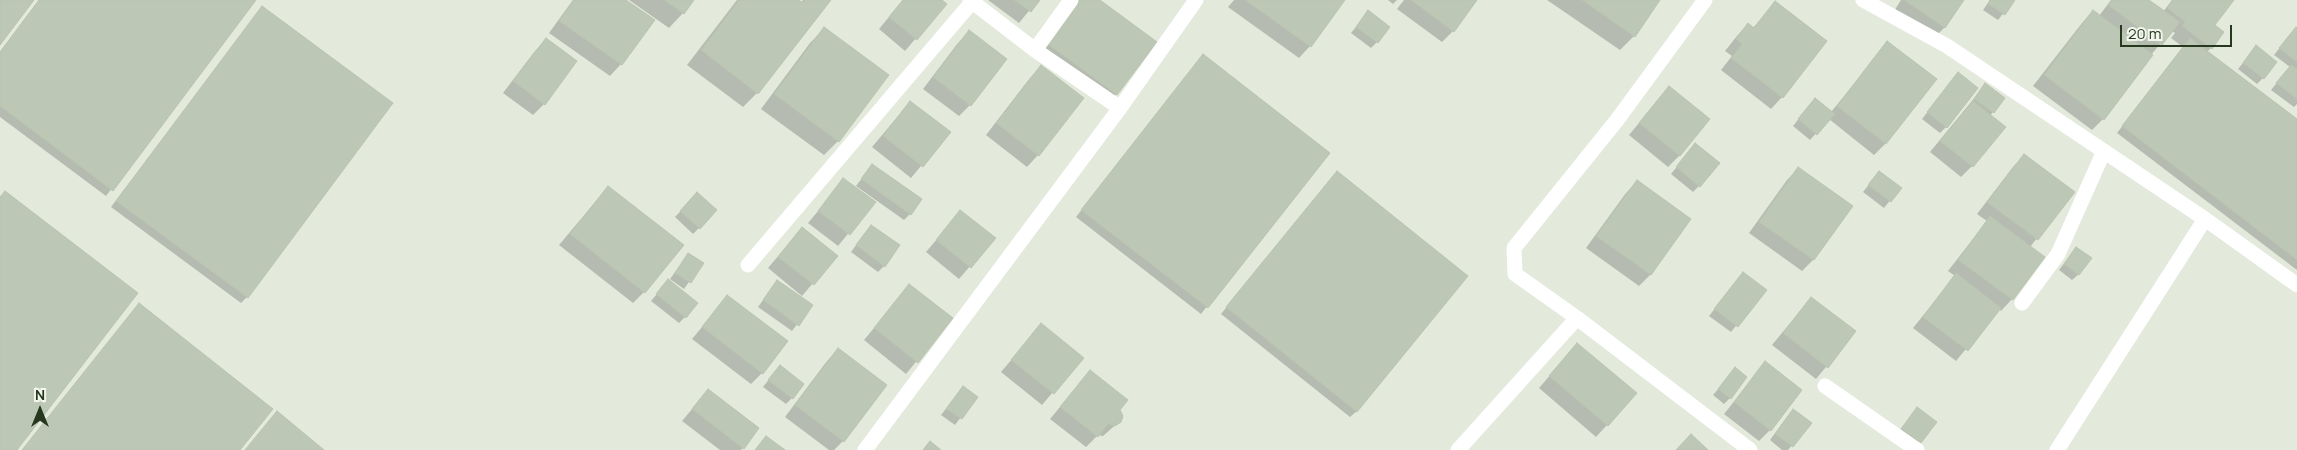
<!DOCTYPE html>
<style>
body{margin:0}
#map{position:relative;width:2297px;height:450px;overflow:hidden;background:#e3eadc;font-family:Manrope,sans-serif}
canvas{display:block}
.north{position:absolute;left:15px;top:385px;width:50px;height:50px;-webkit-text-stroke:4px #f2f6ed;paint-order:stroke;rotate:0deg;font-size:14px;font-weight:700;line-height:20px;text-align:center;color:#26391e}
.north::after{content:'';display:block;margin:auto;width:18px;height:22px;background:#26391e;clip-path:polygon(50% 0,100% 100%,50% 72%,0 100%)}
.scale{position:absolute;left:2120px;top:25px;width:112px;height:22px;box-sizing:border-box;border:2px solid #26391e;border-top:0;padding-left:6px;font-size:15px;line-height:18px;white-space:nowrap;color:#26391e;-webkit-text-stroke:4px #f2f6ed;paint-order:stroke}
</style>
<div id="map">
<canvas width="2297" height="450"></canvas>
<div class="north">N</div>
<div class="scale">20 m</div>
</div>
<script>
const c = document.querySelector('canvas').getContext('2d');
c.lineJoin = 'round';
function paint(path, color) {
  c.fillStyle = color;
  c.fill(path, 'evenodd');
}
function toPath(rows) {
  const path = new Path2D();
  for (const r of rows) {
    path.moveTo(r[0], r[1]);
    for (let i = 2; i < r.length; i += 2) path.lineTo(r[i], r[i + 1]);
  }
  return path;
}
function trace(path, color, width, dash) {
  c.strokeStyle = color;
  c.lineWidth = width;
  c.lineCap = dash ? 'butt' : 'round';
  c.setLineDash(dash || []);
  c.stroke(path);
}
paint(toPath([
 [39,0,255,0,106,196,0,117,0,52],
 [573,0,624,0,653,21,621,64,610,76,549,33],
 [629,0,692,0,683,13,669,28],
 [737,0,797,0,801,3,803,0,829,0,757,93,743,107,687,65],
 [903,0,940,0,945,4,905,51,879,29],
 [988,0,1038,0,1019,23],
 [1098,0,1116,94,1105,106,1035,54],
 [1234,0,1344,0,1310,46,1299,58,1228,7],
 [1388,0,1397,0,1393,4],
 [1404,0,1476,0,1453,31,1442,42,1397,9],
 [1547,0,1659,0,1634,36,1620,50],
 [1901,0,1962,0,1944,28,1933,39,1893,13],
 [1990,0,2014,0,1998,20,1983,10],
 [2111,0,2147,0,2163,12,2172,0,2233,0,2214,25,2211,48,2207,52,2297,121,2297,270,2117,133,2183,47,2171,38,2175,33,2171,31,2151,55,2103,119,2092,130,2033,86,2082,23,2093,11,2099,16],
 [1775,3,1825,41,1782,97,1771,109,1721,70,1732,56,1725,51,1737,36,1748,24,1753,28],
 [262,8,247,297,241,303,111,207],
 [1368,12,1377,42,1371,48,1351,33],
 [824,29,838,141,824,155,761,109,810,43],
 [2297,30,2297,104,2294,107,2271,90,2290,67,2274,55,2290,35],
 [969,32,970,105,959,116,923,89,958,43],
 [546,40,575,62,544,104,533,115,503,93,535,51],
 [1888,43,1935,79,1885,144,1874,155,1829,119,1810,140,1793,126,1809,106,1831,112],
 [2256,47,2263,78,2257,84,2238,69],
 [1203,56,1328,153,1201,314,1076,217],
 [1041,67,1082,98,1038,155,1027,167,986,135,1030,78],
 [1958,74,1946,127,1940,133,1922,119],
 [1985,85,2003,98,1990,116,1972,166,1961,177,1930,152],
 [1669,87,1680,155,1668,167,1629,135],
 [910,102,949,132,911,178,872,147],
 [1690,151,1699,186,1693,192,1671,174],
 [2025,155,2073,193,2030,247,2044,257,2012,299,2001,311,1999,309,1956,361,1913,328,1955,276,1948,271,1987,221,1977,214,2013,167],
 [872,165,910,214,904,220,856,186],
 [1798,169,1851,206,1813,260,1802,271,1749,233,1787,180],
 [1337,172,1357,411,1350,417,1221,314],
 [1879,172,1900,188,1884,208,1863,192],
 [844,180,874,202,838,246,808,223],
 [1637,182,1689,219,1650,275,1639,286,1586,248,1626,193],
 [608,187,644,292,633,303,559,245],
 [691,200,699,228,693,234,675,217],
 [960,212,994,238,959,279,926,252],
 [802,228,836,256,802,296,768,268],
 [865,233,884,266,878,272,851,252],
 [2076,248,2079,274,2072,280,2059,270],
 [688,254,702,263,684,289,670,279],
 [1743,273,1765,290,1731,332,1709,316],
 [668,281,685,317,679,323,651,301],
 [777,281,811,306,792,331,758,307],
 [909,286,951,319,906,374,864,340],
 [727,297,762,373,751,384,692,339],
 [1811,298,1855,332,1816,379,1772,345],
 [1041,325,1082,358,1042,405,1001,372],
 [1577,344,1607,425,1596,437,1539,388],
 [838,350,843,441,834,450,829,450,785,417,827,361],
 [1765,363,1770,430,1759,441,1724,414],
 [1735,369,1730,398,1724,404,1713,395],
 [1090,371,1119,410,1120,421,1103,436,1098,435,1086,447,1050,419],
 [774,373,792,398,786,404,763,387],
 [963,387,976,397,955,425,941,415],
 [708,390,743,448,741,450,720,450,682,421],
 [1912,415,1935,422,1914,448,1896,435],
 [1787,417,1810,423,1788,450,1782,450,1770,440]
]), '#0003');
const building = toPath([
 [0,0,34,0,0,45,0,0],
 [39,0,256,0,113,191,0,106,0,52,39,0],
 [574,0,626,0,655,20,622,65,559,21,574,0],
 [664,0,694,0,684,14,664,0],
 [739,0,799,0,803,3,805,0,831,0,758,94,701,50,739,0],
 [903,0,942,0,947,4,917,40,889,17,903,0],
 [1014,0,1040,0,1031,12,1014,0],
 [1076,0,1100,0,1157,42,1117,95,1045,42,1076,0],
 [1245,0,1345,0,1311,47,1245,0],
 [1411,0,1477,0,1454,32,1411,0],
 [1582,0,1660,0,1635,37,1582,0],
 [1904,0,1964,0,1945,28,1904,0],
 [1990,0,2015,0,2005,15,1988,4,1990,0],
 [2112,0,2149,0,2180,22,2162,45,2108,5,2112,0],
 [2173,0,2234,0,2215,25,2224,32,2212,49,2182,26,2185,22,2167,8,2173,0],
 [1775,1,1827,41,1783,98,1731,58,1742,44,1736,39,1748,23,1754,28,1775,1],
 [262,6,393,103,248,298,116,201,262,6],
 [1368,10,1390,27,1378,43,1356,27,1368,10],
 [2093,10,2153,55,2104,120,2044,75,2093,10],
 [824,27,889,75,839,142,774,94,824,27],
 [2296,27,2297,28,2297,62,2279,48,2296,27],
 [969,30,1007,59,971,106,933,77,969,30],
 [546,38,577,61,545,105,513,81,546,38],
 [2190,38,2297,119,2297,260,2122,126,2190,38],
 [1887,41,1937,79,1886,144,1837,106,1887,41],
 [2256,45,2277,62,2264,79,2243,63,2256,45],
 [1203,54,1330,153,1208,308,1081,210,1203,54],
 [1041,65,1084,98,1039,156,996,123,1041,65],
 [2291,65,2297,69,2297,99,2276,83,2291,65],
 [1958,72,1978,88,1947,128,1927,112,1958,72],
 [1985,83,2005,98,1994,113,1974,99,1985,83],
 [1669,86,1710,119,1680,156,1639,123,1669,86],
 [1815,98,1835,114,1817,135,1798,119,1815,98],
 [910,101,951,132,923,167,883,136,910,101],
 [1973,101,2006,127,1973,167,1940,141,1973,101],
 [1695,143,1720,163,1700,187,1676,167,1695,143],
 [2024,154,2075,192,2038,240,1987,202,2024,154],
 [872,164,922,199,911,215,861,179,872,164],
 [1798,167,1853,206,1814,260,1759,222,1798,167],
 [1337,171,1468,276,1357,412,1226,307,1337,171],
 [1879,171,1902,188,1891,202,1868,185,1879,171],
 [843,178,876,202,850,235,818,211,843,178],
 [1637,180,1691,219,1651,275,1596,236,1637,180],
 [608,186,684,245,645,293,570,234,608,186],
 [5,191,138,293,17,450,0,450,0,197,5,191],
 [697,192,717,210,700,229,680,211,697,192],
 [960,210,996,238,971,268,936,240,960,210],
 [1990,216,2045,257,2013,300,1958,260,1990,216],
 [871,225,900,245,885,267,856,245,871,225],
 [802,227,838,256,814,285,778,257,802,227],
 [2076,247,2092,258,2079,275,2064,264,2076,247],
 [688,253,704,263,691,283,675,273,688,253],
 [1743,272,1767,290,1738,327,1714,309,1743,272],
 [1956,273,2001,308,1968,351,1923,317,1956,273],
 [668,279,698,303,686,318,656,294,668,279],
 [777,280,813,305,799,326,763,300,777,280],
 [909,284,953,318,918,363,874,328,909,284],
 [727,295,788,341,763,374,702,327,727,295],
 [1811,297,1856,331,1828,368,1783,333,1811,297],
 [139,303,273,409,240,450,22,450,139,303],
 [1041,323,1084,358,1054,394,1011,360,1041,323],
 [1577,343,1637,393,1608,426,1549,376,1577,343],
 [838,348,887,385,844,442,795,405,838,348],
 [1765,361,1802,390,1771,431,1734,402,1765,361],
 [780,365,804,384,793,399,768,380,780,365],
 [1735,367,1747,377,1731,399,1718,389,1735,367],
 [1090,370,1128,400,1120,410,1123,416,1121,422,1115,426,1108,424,1098,437,1060,407,1090,370],
 [963,386,978,397,962,419,946,409,963,386],
 [708,389,759,428,744,449,692,409,708,389],
 [1917,407,1937,422,1921,443,1901,429,1917,407],
 [1793,409,1812,423,1793,447,1775,434,1793,409],
 [277,411,324,450,245,450,277,411],
 [1691,434,1708,450,1676,450,1691,434],
 [766,436,785,450,755,450,766,436],
 [930,441,941,450,923,450,930,441]
]);
paint(building, '#bdc7b5');
trace(building, '#b8c3af', 1);
trace(toPath([
 [2022,303,2058,254,2104,151],
 [1825,386,1917,450]
]), '#fff', 15);
trace(toPath([
 [970,0,1035,50,1120,108],
 [1863,0,1947,46,2205,219,2297,285],
 [1035,50,1071,0],
 [748,265,972,2],
 [1577,318,1750,450],
 [865,450,1120,108,1196,0],
 [1458,450,1577,318,1515,274,1514,248,1617,120,1705,0],
 [2057,450,2205,219]
]), '#fff', 15);
</script>
